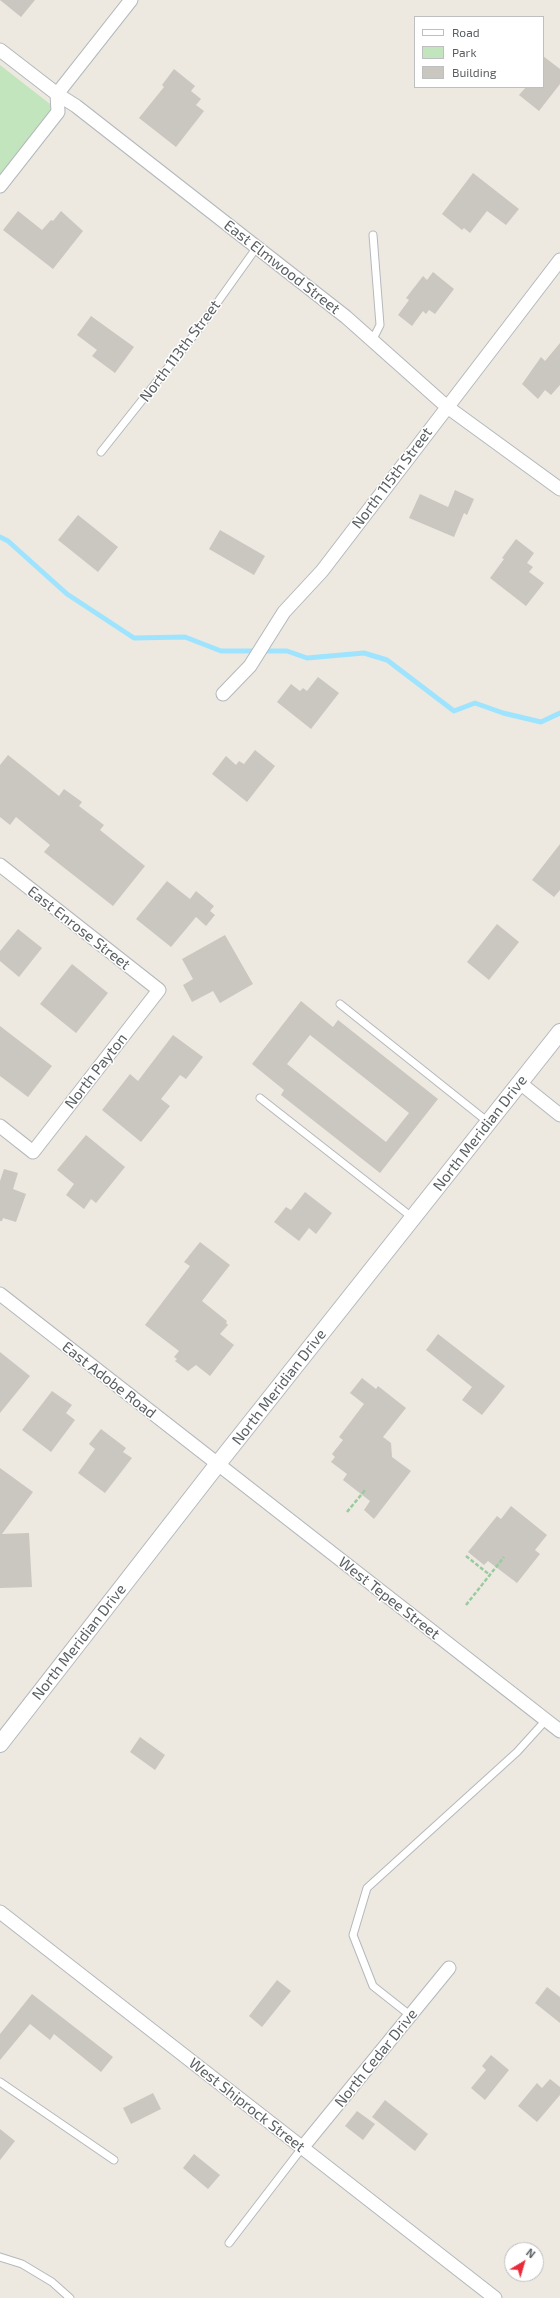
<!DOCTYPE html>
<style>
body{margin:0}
#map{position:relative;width:560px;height:2298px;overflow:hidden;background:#ede9e1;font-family:"Exo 2",sans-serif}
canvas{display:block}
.legend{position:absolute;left:414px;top:16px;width:130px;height:72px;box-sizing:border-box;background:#fff;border:1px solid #bdbfc0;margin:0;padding:5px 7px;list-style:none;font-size:12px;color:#5a5f62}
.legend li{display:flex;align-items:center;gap:8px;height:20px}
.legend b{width:20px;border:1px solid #bdbfc0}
.north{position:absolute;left:504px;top:2242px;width:40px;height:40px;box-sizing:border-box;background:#fff;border:1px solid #bdbfc0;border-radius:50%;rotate:38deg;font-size:11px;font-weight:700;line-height:16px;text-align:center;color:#5a5f62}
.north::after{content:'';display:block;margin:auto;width:14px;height:18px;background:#ea2a38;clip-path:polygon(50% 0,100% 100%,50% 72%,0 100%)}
</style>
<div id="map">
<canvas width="560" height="2298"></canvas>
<ul class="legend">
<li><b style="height:5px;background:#fff"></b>Road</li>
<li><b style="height:11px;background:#c3e5bd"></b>Park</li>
<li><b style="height:11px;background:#cac6c0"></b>Building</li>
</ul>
<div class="north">N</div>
</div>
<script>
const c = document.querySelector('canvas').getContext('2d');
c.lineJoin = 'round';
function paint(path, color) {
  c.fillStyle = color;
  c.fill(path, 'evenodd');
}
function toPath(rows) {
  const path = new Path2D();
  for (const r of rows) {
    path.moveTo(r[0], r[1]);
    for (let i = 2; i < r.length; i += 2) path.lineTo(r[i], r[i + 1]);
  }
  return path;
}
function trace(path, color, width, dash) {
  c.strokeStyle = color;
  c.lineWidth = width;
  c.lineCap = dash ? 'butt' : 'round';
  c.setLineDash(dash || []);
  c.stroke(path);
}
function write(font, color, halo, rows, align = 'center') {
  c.font = font + ' "Exo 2",sans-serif';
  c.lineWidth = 3;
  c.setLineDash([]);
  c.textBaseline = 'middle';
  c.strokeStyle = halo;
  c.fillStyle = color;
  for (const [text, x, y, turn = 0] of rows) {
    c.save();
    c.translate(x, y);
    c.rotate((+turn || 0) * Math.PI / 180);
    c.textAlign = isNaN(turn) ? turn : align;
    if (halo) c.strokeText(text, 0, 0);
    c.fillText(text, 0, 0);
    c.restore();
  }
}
paint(toPath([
 [0,65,54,107,0,175]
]), '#c3e5bd');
trace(toPath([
 [0,537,8,541,67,594,134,638,185,637,221,651,287,651,307,658,364,653,387,660,454,711,475,703,503,713,541,722,560,713]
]), '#9fe4ff', 5);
paint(toPath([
 [0,0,35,0,21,17],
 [543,56,560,69,560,84,539,111,519,95,526,87,543,87],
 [174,69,195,86,191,91,201,99,196,105,204,111,176,147,139,118,164,87,162,85],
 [473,173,519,209,506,225,487,211,470,233,464,228,462,230,442,214],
 [18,211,42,230,51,220,53,221,61,211,83,231,53,269,3,230],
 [433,272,454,289,435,314,429,310,426,314,423,311,412,326,398,315,409,300,406,298,423,276,427,280],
 [91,316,134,347,115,373,92,356,97,350,77,335],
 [560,343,560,385,551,395,545,390,538,399,522,384,541,357,545,361],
 [455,490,474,499,467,515,464,513,454,537,409,518,420,494,448,507],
 [78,515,118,547,98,572,58,540],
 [220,530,265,556,254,575,209,549],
 [516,539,534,553,527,563,533,567,529,572,544,583,526,606,490,578,504,559,502,558],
 [318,677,339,693,311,729,277,702,291,684,300,691,303,688,307,691],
 [255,750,275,766,247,802,212,774,226,756,236,765,239,761,244,764],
 [8,755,59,796,64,789,82,802,79,806,104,825,100,830,145,866,113,906,44,852,50,845,16,817,10,825,0,817,0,765],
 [560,844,560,890,554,897,532,880],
 [167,881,190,899,196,891,214,906,210,911,215,915,206,926,196,917,171,947,136,919],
 [497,924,519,942,489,980,467,962],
 [18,929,42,948,19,977,0,961,0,951],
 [225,935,253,984,220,1003,213,991,192,1002,183,985,193,979,182,959],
 [72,964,108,993,76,1033,40,1004],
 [301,1001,333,1027,338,1020,438,1099,380,1173,281,1095,284,1090,252,1064],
 [310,1035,409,1113,386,1142,287,1064],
 [0,1026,52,1066,28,1097,0,1076],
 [173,1035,203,1057,186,1079,180,1075,161,1099,170,1106,141,1142,102,1110,130,1074,138,1081],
 [86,1135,125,1167,96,1203,91,1199,84,1209,66,1195,74,1184,57,1170],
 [4,1169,18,1173,13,1189,26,1194,16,1222,3,1218,2,1221,0,1221,0,1181],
 [305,1192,332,1213,316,1234,309,1228,299,1241,274,1222,286,1207,291,1210],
 [200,1242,230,1265,202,1301,227,1321,226,1323,228,1325,220,1334,234,1345,210,1376,196,1365,188,1371,175,1361,177,1359,174,1357,179,1351,145,1325,190,1266,184,1262],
 [438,1334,505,1386,482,1415,462,1400,472,1387,426,1350],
 [0,1352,30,1376,0,1413],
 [362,1378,376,1389,378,1386,406,1408,383,1437,391,1443,392,1457,411,1471,374,1519,364,1510,370,1501,343,1480,347,1474,331,1462,335,1457,332,1454,343,1440,339,1437,364,1404,350,1393],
 [52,1391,72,1405,66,1413,75,1420,51,1452,22,1430],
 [101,1429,126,1448,123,1452,132,1458,105,1493,78,1473,95,1449,89,1444],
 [0,1468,33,1492,2,1534,29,1533,32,1587,0,1588],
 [511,1506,547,1535,535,1550,540,1554,517,1583,488,1561,484,1565,468,1552,497,1516,501,1519],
 [140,1737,165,1755,155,1770,130,1752],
 [277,1980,291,1991,262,2027,249,2016],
 [547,1987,560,1997,560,2023,535,2003],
 [32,1994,113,2057,101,2072,54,2034,50,2040,30,2024,0,2060,0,2034],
 [491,2055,509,2070,485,2100,471,2088,486,2070,482,2066],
 [550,2079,560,2087,560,2095,537,2122,518,2106,537,2083,542,2088],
 [153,2093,161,2109,131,2124,123,2108],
 [385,2100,428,2134,415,2151,372,2117],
 [357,2111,375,2124,363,2140,345,2126],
 [0,2129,15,2141,0,2160],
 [194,2154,220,2175,208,2189,183,2168]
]), '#cac6c0');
const service = toPath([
 [372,341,380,325,373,235],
 [101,452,197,331,257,247],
 [340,1004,488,1122],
 [260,1098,413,1218],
 [411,2016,373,1986,353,1935,367,1888,517,1752,546,1720],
 [0,2082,114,2160],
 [229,2243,302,2148],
 [0,2257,22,2264,52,2282,70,2298]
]);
const minor = toPath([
 [0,50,57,94,76,106,346,317,446,406,560,489],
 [0,186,58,112,57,94,131,0],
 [223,694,250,666,284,612,322,571,560,260],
 [0,865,159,990,33,1152,0,1126],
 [520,1083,560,1115],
 [0,1294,560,1731],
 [0,1912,495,2298],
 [302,2148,449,1968]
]);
const tertiary = toPath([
 [0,1744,217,1465,560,1032]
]);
trace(service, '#b4b8bc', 9);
trace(minor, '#b4b8bc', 15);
trace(tertiary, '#b4b8bc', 18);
trace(toPath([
 [347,1512,366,1489],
 [466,1556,490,1575],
 [466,1605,504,1557]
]), '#99cb9f', 2.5, [4, 2]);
trace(service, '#fff', 7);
trace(minor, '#fff', 13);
trace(tertiary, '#fff', 16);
write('15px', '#5a5f62', '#fff', [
 ["East Elmwood Street",282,267,38],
 ["North 113th Street",180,351,-53],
 ["North 115th Street",392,478,-53],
 ["East Enrose Street",79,928,38],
 ["North Payton",96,1071,-52],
 ["North Meridian Drive",480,1133,-52],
 ["East Adobe Road",109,1380,38],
 ["North Meridian Drive",279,1387,-52],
 ["West Tepee Street",389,1598,38],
 ["North Meridian Drive",79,1642,-52],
 ["North Cedar Drive",376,2058,-51],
 ["West Shiprock Street",247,2105,38]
]);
</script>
